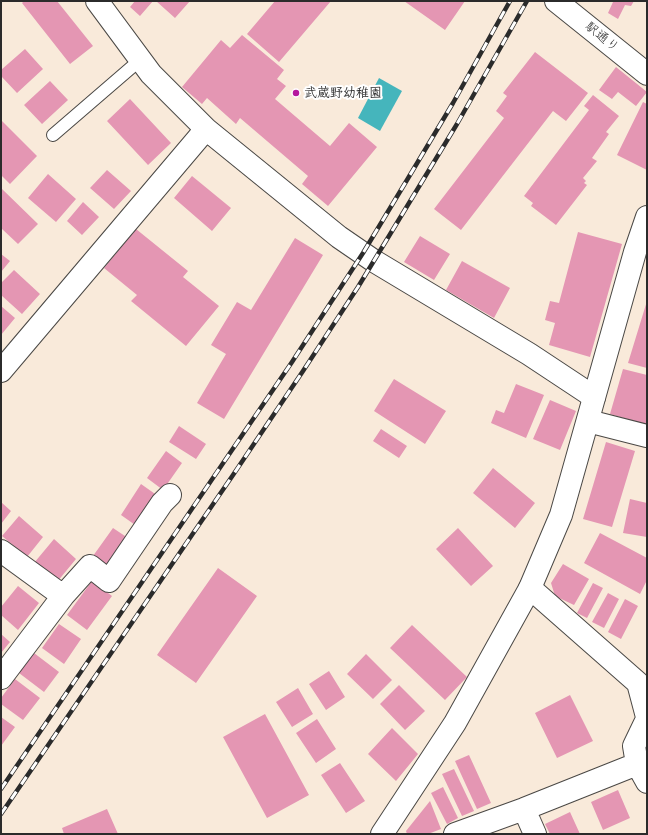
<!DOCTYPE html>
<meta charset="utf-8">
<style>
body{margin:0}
#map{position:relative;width:648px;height:835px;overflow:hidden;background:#f9eada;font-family:Delius,sans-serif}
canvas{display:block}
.frame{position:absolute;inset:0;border:2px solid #2b2b2b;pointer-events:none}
</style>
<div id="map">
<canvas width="648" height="835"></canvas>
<div class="frame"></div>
</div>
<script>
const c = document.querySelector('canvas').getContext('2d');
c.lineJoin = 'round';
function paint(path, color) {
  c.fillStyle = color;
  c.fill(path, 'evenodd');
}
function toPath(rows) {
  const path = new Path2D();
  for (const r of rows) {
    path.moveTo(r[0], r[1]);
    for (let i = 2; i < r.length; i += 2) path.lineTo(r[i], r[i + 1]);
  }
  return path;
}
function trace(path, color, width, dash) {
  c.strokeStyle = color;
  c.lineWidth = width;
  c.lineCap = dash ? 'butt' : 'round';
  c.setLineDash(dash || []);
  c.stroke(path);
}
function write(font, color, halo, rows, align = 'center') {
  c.font = font + ' Delius,"Klee One",sans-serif';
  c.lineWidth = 4;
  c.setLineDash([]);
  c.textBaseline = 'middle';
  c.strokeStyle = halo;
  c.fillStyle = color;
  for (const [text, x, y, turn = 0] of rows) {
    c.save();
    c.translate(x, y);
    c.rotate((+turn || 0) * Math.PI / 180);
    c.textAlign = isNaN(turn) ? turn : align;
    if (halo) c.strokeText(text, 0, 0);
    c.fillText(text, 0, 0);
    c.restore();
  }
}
paint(toPath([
 [379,78,402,91,380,131,358,118]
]), '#45b5bc');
paint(toPath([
 [24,1,57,1,93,46,70,64,22,3],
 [135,1,153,1,140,16,130,7],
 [156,1,190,1,175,18],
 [275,1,331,1,279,62,247,34],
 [404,1,465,1,445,30],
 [610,1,634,1,631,6,625,5,618,19,608,13,613,2],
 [242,35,284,70,277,79,286,86,275,99,330,146,349,123,377,147,328,206,302,184,308,176,240,118,236,124,207,98,202,104,182,87,221,40,230,48],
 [25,49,43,69,17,93,1,76,1,70],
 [535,52,588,93,566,121,553,111,461,230,434,209,504,118,496,111,507,96,503,93],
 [616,67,647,92,636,106,618,92,612,99,599,90],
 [50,81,68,100,42,124,24,105],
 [593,95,619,116,606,132,609,134,592,158,597,161,583,178,586,181,584,183,587,185,556,225,531,206,533,203,524,196,589,110,584,106],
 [130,99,171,143,148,165,107,121],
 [643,102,647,104,647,170,617,155],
 [1,120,37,156,10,184,1,175],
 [107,170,131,191,114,209,90,188],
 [48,174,76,199,56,222,28,198],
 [192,176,231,208,212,231,174,198],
 [1,188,38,224,18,244,1,228],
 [83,202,99,217,82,235,67,221],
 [136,229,188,271,183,277,219,306,186,346,131,301,137,295,104,268],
 [578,232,622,244,590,357,549,345,555,323,545,320,550,301,559,303],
 [420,236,450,254,434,280,404,262],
 [295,238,323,255,224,419,197,403,226,354,211,345,237,302,251,310],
 [1,254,10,261,1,272],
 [462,261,510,288,494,318,446,290],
 [14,270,40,294,22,314,1,295,1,283],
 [647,301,647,368,628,363],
 [1,306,15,318,1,335],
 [623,369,647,375,647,425,610,414],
 [394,379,446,411,425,444,374,411],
 [516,384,544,395,526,438,491,423,496,410,504,413],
 [550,400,576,411,560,450,533,439],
 [179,426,206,444,196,459,169,442],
 [381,429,407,446,399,458,373,441],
 [606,442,635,451,612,527,583,519],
 [166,451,182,463,163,490,147,478],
 [493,468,535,503,515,528,473,493],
 [141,484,158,496,138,527,121,515],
 [630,499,647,503,647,537,623,533],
 [1,502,11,511,1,524],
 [19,516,43,537,27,557,2,536],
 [113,528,131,540,111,569,93,556],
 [458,528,493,566,471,586,436,549],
 [600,533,647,558,647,580,640,594,584,563],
 [54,539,76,559,57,582,34,563],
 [563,564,589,579,574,605,555,596,551,583],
 [218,568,257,596,196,683,157,655],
 [92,581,112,596,87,630,67,615],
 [593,583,603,588,587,618,577,613],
 [18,586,39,603,18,630,1,615,1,607],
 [608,593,619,599,604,628,592,622],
 [625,599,638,606,621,639,608,632],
 [59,624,81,639,64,664,42,648],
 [412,625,467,677,445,700,390,648],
 [1,634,10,642,1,653],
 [34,653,59,672,44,692,19,673],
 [366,654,392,680,373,699,347,674],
 [329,671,345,697,326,710,309,684],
 [15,679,40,698,23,720,1,704,1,698],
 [399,685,425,711,405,730,380,704],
 [298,688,313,714,292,727,276,702],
 [570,695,593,741,557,758,535,713],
 [265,714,309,795,267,818,223,737],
 [1,717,15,727,1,746],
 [317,719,336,749,316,763,296,733],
 [392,728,418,754,396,781,368,754],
 [469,755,491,803,477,809,455,761],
 [340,763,365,801,346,813,321,775],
 [454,769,474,811,462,816,442,774],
 [443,787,458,818,447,824,431,793],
 [618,790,630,818,603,830,591,802],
 [430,801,441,829,428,834,407,834,406,831],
 [107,809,118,834,64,834,62,828],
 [570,812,580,834,550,834,545,824]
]), '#e496b3');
const service = toPath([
 [53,135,140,60]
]);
const minor = toPath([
 [97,1,151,74,206,129,339,237,374,261,529,354,594,397],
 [1,371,206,129],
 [588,421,647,436],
 [1,551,63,596,1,678],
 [530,588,638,683,647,717],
 [63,596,90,566,109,581,162,503,170,495],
 [647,719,634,746,637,764,647,782],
 [524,809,535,834],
 [455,834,524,809,637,764]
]);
const tertiary = toPath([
 [556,1,647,74],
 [382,834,455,723,530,588,561,515,635,252,647,217]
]);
trace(service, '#4a4845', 14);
trace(minor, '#4a4845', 24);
trace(tertiary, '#4a4845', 24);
trace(service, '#fff', 12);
trace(minor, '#fff', 22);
trace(tertiary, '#fff', 22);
const rail = toPath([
 [1,789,292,362,363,253,407,180,453,103,510,1],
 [1,814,233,475,303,371,358,287,457,124,527,1]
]);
trace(rail, '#2b2b2b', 4.5);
trace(rail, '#fff', 3, [9]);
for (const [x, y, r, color] of [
 [296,93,4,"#b5179e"]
]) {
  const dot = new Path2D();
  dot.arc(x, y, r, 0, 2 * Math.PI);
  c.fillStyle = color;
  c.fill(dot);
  trace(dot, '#fff', 1.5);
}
write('13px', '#2b2b2b', '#fff', [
 ["駅通り",602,37,39]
]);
write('bold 13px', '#2b2b2b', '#fff', [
 ["武蔵野幼稚園",304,93]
], 'left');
</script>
